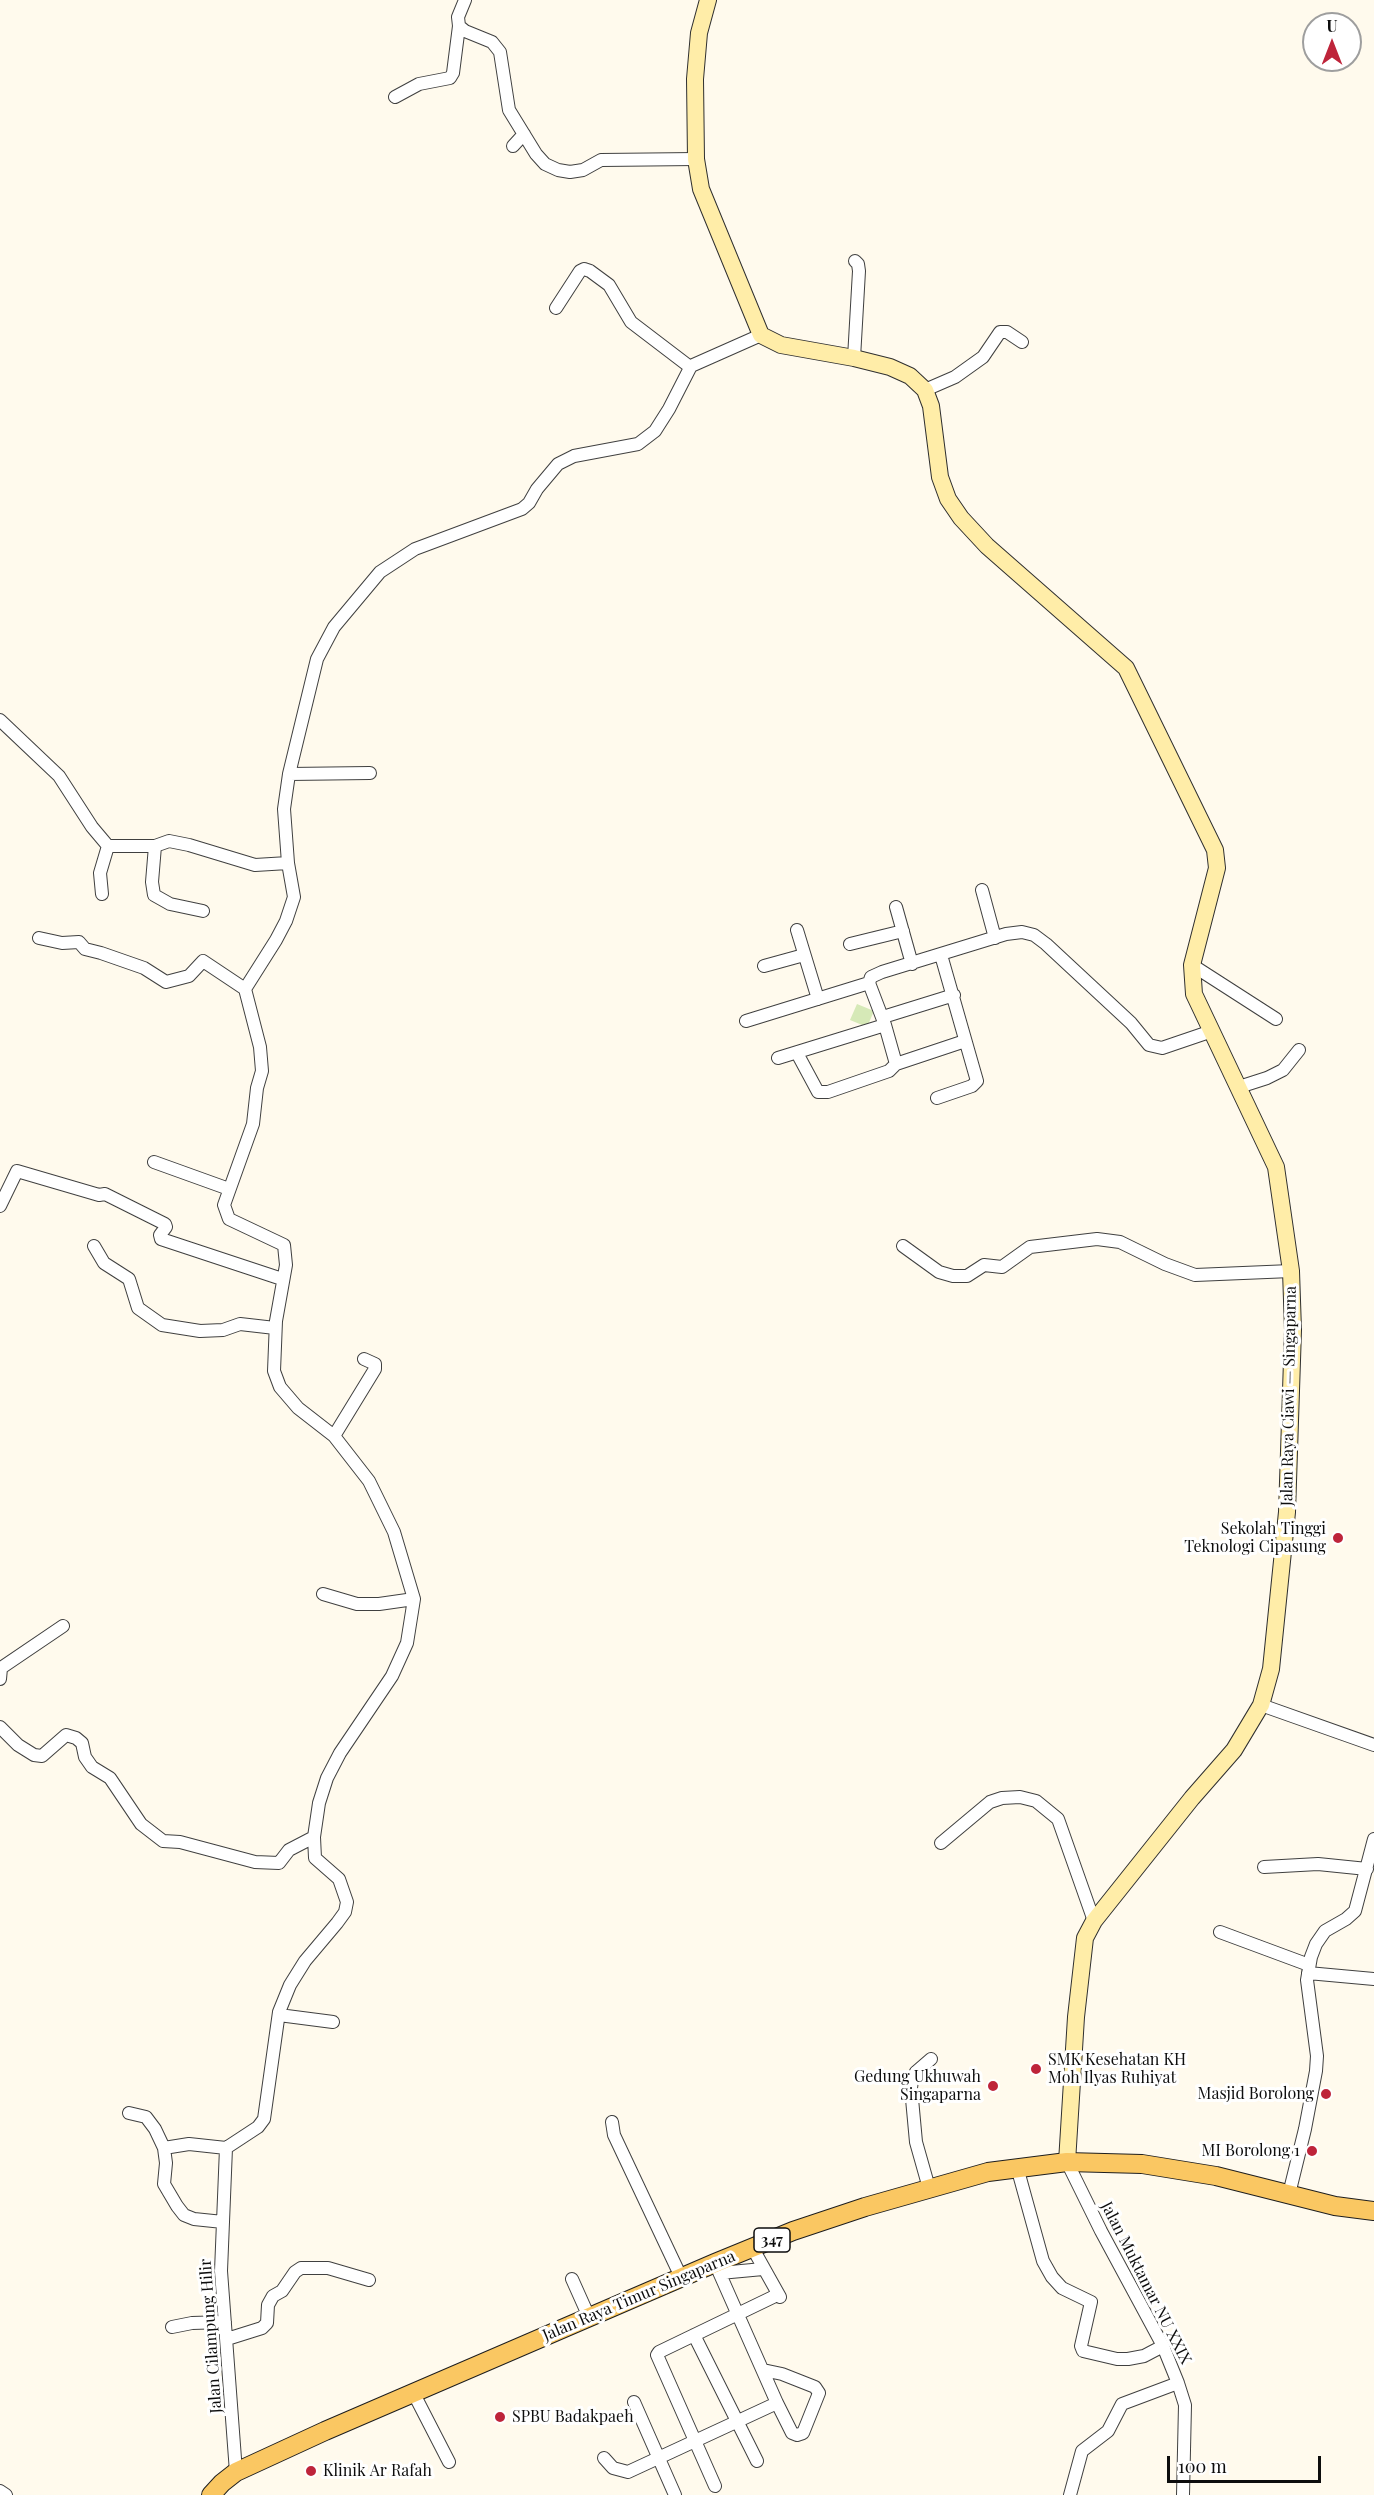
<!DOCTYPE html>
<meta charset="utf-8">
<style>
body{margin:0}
#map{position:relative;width:1374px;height:2495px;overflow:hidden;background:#fffaed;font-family:"Playfair Display",serif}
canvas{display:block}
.north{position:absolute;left:1302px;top:12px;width:60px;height:60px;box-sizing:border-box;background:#fff;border:2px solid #9e9e9e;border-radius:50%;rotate:0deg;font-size:16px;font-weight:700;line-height:24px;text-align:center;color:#0d0d0d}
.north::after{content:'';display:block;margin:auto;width:21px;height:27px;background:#be243a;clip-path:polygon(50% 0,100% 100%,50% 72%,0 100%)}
.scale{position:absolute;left:1167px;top:2456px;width:154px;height:27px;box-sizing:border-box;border:3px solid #0d0d0d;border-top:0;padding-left:8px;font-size:18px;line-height:21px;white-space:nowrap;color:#0d0d0d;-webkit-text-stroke:4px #fff;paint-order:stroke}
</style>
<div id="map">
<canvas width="1374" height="2495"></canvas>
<div class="north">U</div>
<div class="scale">100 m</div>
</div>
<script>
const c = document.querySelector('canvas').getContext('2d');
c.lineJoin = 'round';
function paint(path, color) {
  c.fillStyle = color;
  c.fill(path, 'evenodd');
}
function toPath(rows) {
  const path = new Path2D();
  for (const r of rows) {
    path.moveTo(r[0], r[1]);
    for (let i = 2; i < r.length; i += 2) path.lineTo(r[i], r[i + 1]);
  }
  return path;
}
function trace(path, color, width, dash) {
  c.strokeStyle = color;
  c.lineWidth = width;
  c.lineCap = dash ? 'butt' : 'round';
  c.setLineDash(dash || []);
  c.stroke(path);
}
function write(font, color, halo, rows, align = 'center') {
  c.font = font + ' "Playfair Display",serif';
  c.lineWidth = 6;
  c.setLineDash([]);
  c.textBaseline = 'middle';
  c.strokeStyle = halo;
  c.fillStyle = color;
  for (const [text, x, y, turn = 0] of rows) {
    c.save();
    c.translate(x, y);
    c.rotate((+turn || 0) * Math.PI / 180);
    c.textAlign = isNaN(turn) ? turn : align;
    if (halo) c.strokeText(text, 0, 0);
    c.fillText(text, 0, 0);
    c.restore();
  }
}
paint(toPath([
 [857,1004,874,1011,867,1027,850,1020]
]), '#d6e9b7');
const street = toPath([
 [465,0,458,17,459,26,465,31,492,42,500,52,509,110,536,154,545,164,558,170,570,172,583,170,601,160,696,159],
 [395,97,419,84,450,78,453,73,459,26],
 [513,146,524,134],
 [556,308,580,271,584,269,590,271,609,285,631,322,690,367],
 [854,358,859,271,858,264,855,261],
 [925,390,955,377,983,357,1000,332,1007,332,1022,342],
 [0,720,59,776,92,827,108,846,155,846,169,841,189,845,255,865,288,863],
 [289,774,370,773],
 [155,846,152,882,154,895,170,904,203,911],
 [982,890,995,938],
 [102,894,100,873,108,846],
 [896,907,912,964],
 [797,930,818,999],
 [39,938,62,943,79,942,85,949,101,953,144,968,166,982,189,976,203,961,245,989],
 [850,944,903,931],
 [1192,965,1276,1019],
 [764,966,804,955],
 [883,1017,954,995],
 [746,1021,869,983,871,977,882,972,1006,934,1022,932,1034,935,1046,944,1131,1023,1149,1045,1162,1048,1212,1031],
 [797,1053,818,1092,828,1092,889,1071,896,1064,885,1025],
 [778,1058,885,1025,869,983],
 [896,1064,965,1041],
 [1239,1087,1267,1078,1283,1070,1299,1050],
 [937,1098,972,1086,977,1081,941,955],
 [154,1162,229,1189],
 [0,1206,17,1171,99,1195,105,1194,165,1224,166,1227,160,1235,161,1239,282,1279],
 [94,1246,104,1263,129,1279,138,1308,162,1325,200,1331,223,1330,240,1324,275,1328],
 [903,1246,939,1272,953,1276,967,1276,984,1265,1002,1267,1030,1247,1097,1239,1120,1242,1165,1264,1195,1275,1291,1271],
 [334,1436,375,1369,375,1364,364,1359],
 [323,1594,357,1604,379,1604,414,1599],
 [0,1679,1,1668,63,1626],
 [1261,1705,1374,1745],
 [0,1727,18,1745,34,1755,42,1756,66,1735,76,1738,82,1743,85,1757,92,1767,110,1778,141,1824,163,1841,180,1842,255,1862,279,1863,289,1850,314,1837],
 [941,1843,990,1802,1002,1798,1020,1797,1036,1801,1058,1819,1094,1921],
 [1264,1867,1318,1864,1367,1869],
 [1220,1932,1309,1965],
 [1308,1973,1374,1979],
 [279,2015,333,2022],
 [129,2113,146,2117,155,2129,164,2148,189,2144,226,2148],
 [612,2122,614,2135,681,2277],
 [164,2148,166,2163,164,2184,177,2206,184,2215,194,2219,223,2222],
 [1067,2162,1101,2231,1163,2346,1178,2383,1185,2405,1183,2495],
 [1017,2167,1043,2261,1052,2277,1062,2288,1091,2302,1081,2346,1083,2351,1117,2359,1128,2359,1144,2356,1163,2346],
 [929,2188,916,2142,911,2088,912,2080,916,2072,931,2059],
 [1289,2194,1305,2129,1316,2071,1317,2056,1307,1980,1311,1957,1316,1944,1325,1931,1346,1919,1355,1911,1374,1839],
 [752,2247,780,2297],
 [715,2263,777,2403,792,2433,797,2435,803,2433,819,2393,815,2387,782,2374,763,2370],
 [720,2273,763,2269],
 [572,2279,589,2317],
 [172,2327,192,2323,225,2322],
 [694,2335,757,2461],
 [227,2339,262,2328,267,2323,268,2305,273,2296,282,2291,295,2272,301,2268,328,2268,369,2280],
 [414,2394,449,2462],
 [634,2402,675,2495],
 [604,2458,613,2468,628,2472,777,2403],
 [236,2472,221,2271,226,2148,258,2127,264,2119,279,2012,290,1985,305,1961,337,1923,345,1912,347,1902,339,1879,315,1858,314,1837,319,1803,327,1778,340,1753,392,1676,407,1643,414,1599,394,1532,369,1481,334,1436,298,1408,280,1387,274,1371,276,1321,286,1265,284,1245,229,1219,224,1205,253,1124,257,1088,262,1071,260,1047,245,989,276,940,286,921,294,897,288,863,284,809,289,774,317,659,334,627,380,572,415,549,522,509,529,503,537,489,558,464,574,456,638,444,655,431,669,409,691,366,761,335],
 [715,2486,657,2355,659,2352,773,2297],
 [0,2491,6,2495],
 [1070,2495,1082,2451,1108,2431,1122,2404,1178,2383]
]);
const secondary = toPath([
 [708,0,699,33,695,79,696,159,701,189,761,335,781,345,854,358,890,367,910,376,925,390,931,406,940,477,948,499,961,518,987,546,1126,668,1215,850,1217,868,1192,965,1194,994,1276,1167,1291,1271,1293,1330,1287,1512,1271,1669,1261,1705,1234,1750,1192,1798,1094,1921,1085,1938,1076,2017,1067,2162]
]);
const primary = toPath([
 [211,2495,222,2483,236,2472,325,2431,715,2263,793,2231,865,2207,988,2172,1067,2162,1142,2164,1216,2176,1335,2206,1374,2211]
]);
trace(street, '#404040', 14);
trace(secondary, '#2f2f2f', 18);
trace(primary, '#1e1e1e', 20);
trace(street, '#fff', 12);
trace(secondary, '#ffeda8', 16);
trace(primary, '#fac762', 18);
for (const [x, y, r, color] of [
 [1338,1538,6,"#be243a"],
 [1036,2069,6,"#be243a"],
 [993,2086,6,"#be243a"],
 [1326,2094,6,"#be243a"],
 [1312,2151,6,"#be243a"],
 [500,2417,6,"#be243a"],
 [311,2471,6,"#be243a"]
]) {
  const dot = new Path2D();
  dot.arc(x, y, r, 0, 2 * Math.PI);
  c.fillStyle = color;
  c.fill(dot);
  trace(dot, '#fff', 2);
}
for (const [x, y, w] of [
 [772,2240,36]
]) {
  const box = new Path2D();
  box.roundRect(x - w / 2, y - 12, w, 24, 4.5);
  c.fillStyle = '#fff';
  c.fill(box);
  trace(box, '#0d0d0d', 1.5);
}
write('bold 15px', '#0d0d0d', null, [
 ["347",772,2240]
]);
write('16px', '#0d0d0d', '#fff', [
 ["Jalan Raya Ciawi — Singaparna",1289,1396,-89],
 ["Jalan Muktamar NU XXIX",1146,2283,63],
 ["Jalan Raya Timur Singaparna",639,2296,-23],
 ["Jalan Cilampung Hilir",211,2336,-94]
]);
write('16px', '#0d0d0d', '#fff', [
 ["Sekolah Tinggi",1326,1529],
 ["Teknologi Cipasung",1326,1547],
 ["SMK Kesehatan KH",1048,2060,"left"],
 ["Moh Ilyas Ruhiyat",1048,2078,"left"],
 ["Gedung Ukhuwah",981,2077],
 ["Singaparna",981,2095],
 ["Masjid Borolong",1314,2094],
 ["MI Borolong 1",1300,2151],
 ["SPBU Badakpaeh",512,2417,"left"],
 ["Klinik Ar Rafah",323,2471,"left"]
], 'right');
</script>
